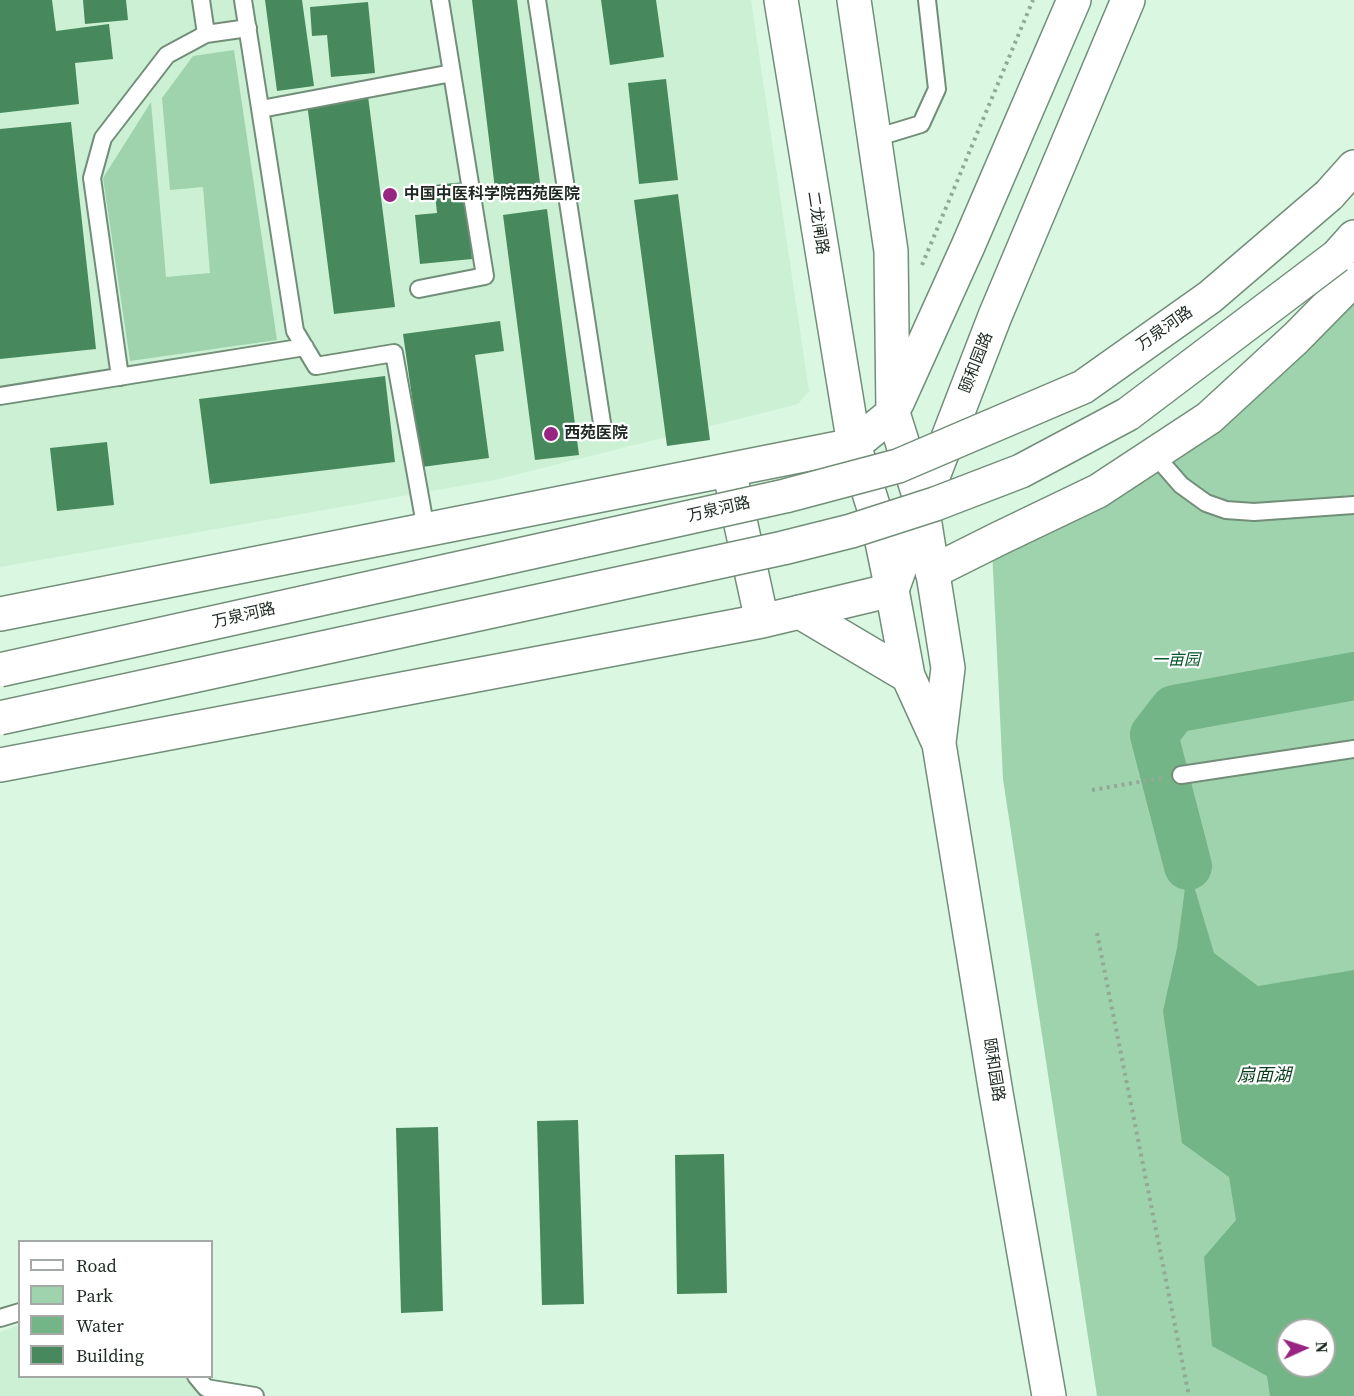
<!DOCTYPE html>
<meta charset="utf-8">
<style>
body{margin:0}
#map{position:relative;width:1354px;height:1396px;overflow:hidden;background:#daf8e1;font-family:"Source Serif 4",serif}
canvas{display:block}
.legend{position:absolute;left:18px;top:1240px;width:195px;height:138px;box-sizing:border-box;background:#fff;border:2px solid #a5a9a6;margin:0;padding:8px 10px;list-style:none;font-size:18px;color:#1e2921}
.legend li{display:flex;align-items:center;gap:12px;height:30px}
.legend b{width:30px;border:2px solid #a5a9a6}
.north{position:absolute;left:1276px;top:1318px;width:60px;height:60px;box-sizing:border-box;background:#fff;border:2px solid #a5a9a6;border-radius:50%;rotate:87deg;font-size:16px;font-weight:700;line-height:24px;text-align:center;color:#1e2921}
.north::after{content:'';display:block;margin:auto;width:21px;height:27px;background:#992582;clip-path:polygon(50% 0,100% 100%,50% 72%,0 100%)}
</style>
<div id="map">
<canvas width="1354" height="1396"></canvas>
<ul class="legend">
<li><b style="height:8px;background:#fff"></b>Road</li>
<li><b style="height:16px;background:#9fd3ad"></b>Park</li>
<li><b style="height:16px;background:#73b586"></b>Water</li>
<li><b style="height:16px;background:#47895c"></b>Building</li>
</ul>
<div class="north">N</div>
</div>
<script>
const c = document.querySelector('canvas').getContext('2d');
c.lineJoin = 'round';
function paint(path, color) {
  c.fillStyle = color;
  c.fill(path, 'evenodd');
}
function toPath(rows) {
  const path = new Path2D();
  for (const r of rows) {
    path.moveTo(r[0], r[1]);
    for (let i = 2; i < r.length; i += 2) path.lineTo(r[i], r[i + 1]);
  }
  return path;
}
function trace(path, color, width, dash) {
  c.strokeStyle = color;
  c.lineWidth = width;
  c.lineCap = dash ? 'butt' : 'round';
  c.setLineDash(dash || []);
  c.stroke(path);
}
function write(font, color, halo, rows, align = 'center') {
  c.font = font + ' "Source Serif 4","Noto Sans SC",serif';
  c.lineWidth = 4.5;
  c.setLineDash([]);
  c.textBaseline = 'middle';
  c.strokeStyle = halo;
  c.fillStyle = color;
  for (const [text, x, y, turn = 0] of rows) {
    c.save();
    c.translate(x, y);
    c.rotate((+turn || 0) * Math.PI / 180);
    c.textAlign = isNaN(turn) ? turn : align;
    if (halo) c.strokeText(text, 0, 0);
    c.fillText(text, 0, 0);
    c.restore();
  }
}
paint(toPath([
 [0,0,751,0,809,391,798,404,494,480,0,567],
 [19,1325,20,1376,187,1377,201,1395,209,1396,0,1396,0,1332]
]), '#cbf0d4');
paint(toPath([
 [234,50,277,340,130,361,103,178,151,102,166,277,210,273,203,187,170,190,162,98,193,56],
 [1354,287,1354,1396,1097,1396,1003,779,992,550,1046,531],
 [1288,1330,1324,1330,1324,1366,1288,1366]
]), '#9fd3ad');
paint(toPath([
 [1188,866,1214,953,1258,986,1354,970,1354,1396,1270,1396,1267,1376,1212,1346,1204,1257,1236,1220,1229,1177,1182,1143,1163,1011,1177,948],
 [1288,1330,1324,1330,1324,1366,1288,1366]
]), '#73b586');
trace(toPath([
 [1188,866,1154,735,1174,709,1354,676]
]), '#73b586', 48);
paint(toPath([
 [0,0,52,0,56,31,109,24,113,59,75,63,79,104,0,113],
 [83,0,126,0,128,20,85,24],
 [265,0,302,0,314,86,277,91],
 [472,0,517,0,541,191,496,197],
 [601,0,656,0,664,57,610,65],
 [368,2,375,73,331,77,327,35,312,36,310,7],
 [666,79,678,180,639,184,628,83],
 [368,96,395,307,334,314,307,103],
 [71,122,96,349,0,359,0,129],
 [465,182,472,259,420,264,415,215,437,213,434,185],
 [678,194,710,440,667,446,634,200],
 [547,209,579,455,535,460,503,215],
 [500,321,504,351,475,355,489,458,422,467,403,334],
 [385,376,395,462,210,484,199,399],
 [107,442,114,505,57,511,50,448],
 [578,1120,584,1304,542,1305,537,1121],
 [438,1127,443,1311,401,1313,396,1128],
 [724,1154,727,1293,677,1294,675,1155]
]), '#47895c');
const service = toPath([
 [201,0,206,34,248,28],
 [243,0,295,331,316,366,394,353,426,530],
 [537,0,602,423],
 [261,109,452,73,440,0],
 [875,138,921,124,937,89,927,0],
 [419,289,485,276,452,73],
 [120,377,92,178,103,138,167,55,206,34],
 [0,396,305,347],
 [1154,454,1181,485,1206,503,1226,510,1254,512,1354,505],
 [1181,775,1354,749],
 [0,1318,20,1312],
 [196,1376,206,1388,255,1396]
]);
const tertiary = toPath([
 [781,0,854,445],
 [731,479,762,621],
 [932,572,1000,538,1098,491,1209,418,1296,338,1354,279],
 [0,614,854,445,893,413],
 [0,765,762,621,892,590,922,505]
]);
const secondary = toPath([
 [854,0,891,251,893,413,922,505,948,668,939,742],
 [897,403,968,246,1074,0],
 [854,445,877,518,892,590,908,676,939,744,996,1093,1049,1396],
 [922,505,995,316,1128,0],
 [800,612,908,676]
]);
const trunk = toPath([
 [1329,195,1354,167],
 [1337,256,1354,237]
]);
trace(service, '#728e79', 20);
trace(tertiary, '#728e79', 36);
trace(secondary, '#728e79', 36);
trace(trunk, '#728e79', 36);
trace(toPath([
 [922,265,1033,0],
 [1092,790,1162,778],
 [1097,933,1189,1396]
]), '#92a998', 4, [3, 4.5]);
trace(service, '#fff', 16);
trace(tertiary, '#fff', 33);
trace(secondary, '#fff', 33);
trace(trunk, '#fff', 33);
const trunkBridge = toPath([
 [0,670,785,496,898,466,1083,387,1210,297,1329,195],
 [0,718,783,548,851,531,935,504,1021,471,1128,414,1337,256]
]);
trace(trunkBridge, '#728e79', 36, []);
trace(trunkBridge, '#fff', 33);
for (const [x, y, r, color] of [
 [390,195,8,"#992582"],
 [551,434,8,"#992582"]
]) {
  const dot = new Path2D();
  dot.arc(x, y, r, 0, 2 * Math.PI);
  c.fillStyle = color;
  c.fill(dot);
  trace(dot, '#fff', 2);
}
write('bold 16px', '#1e2921', '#fff', [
 ["中国中医科学院西苑医院",404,195],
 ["西苑医院",564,434]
], 'left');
write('16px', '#1e2921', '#fff', [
 ["二龙闸路",817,223,81],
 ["万泉河路",1165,329,-35],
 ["颐和园路",977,363,-69],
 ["万泉河路",719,510,-13],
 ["万泉河路",244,616,-13],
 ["颐和园路",993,1070,81]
]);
write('italic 16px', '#02552a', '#fff', [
 ["一亩园",1176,661]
]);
write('italic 18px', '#0a3e1f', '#fff', [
 ["扇面湖",1264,1076]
]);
</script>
